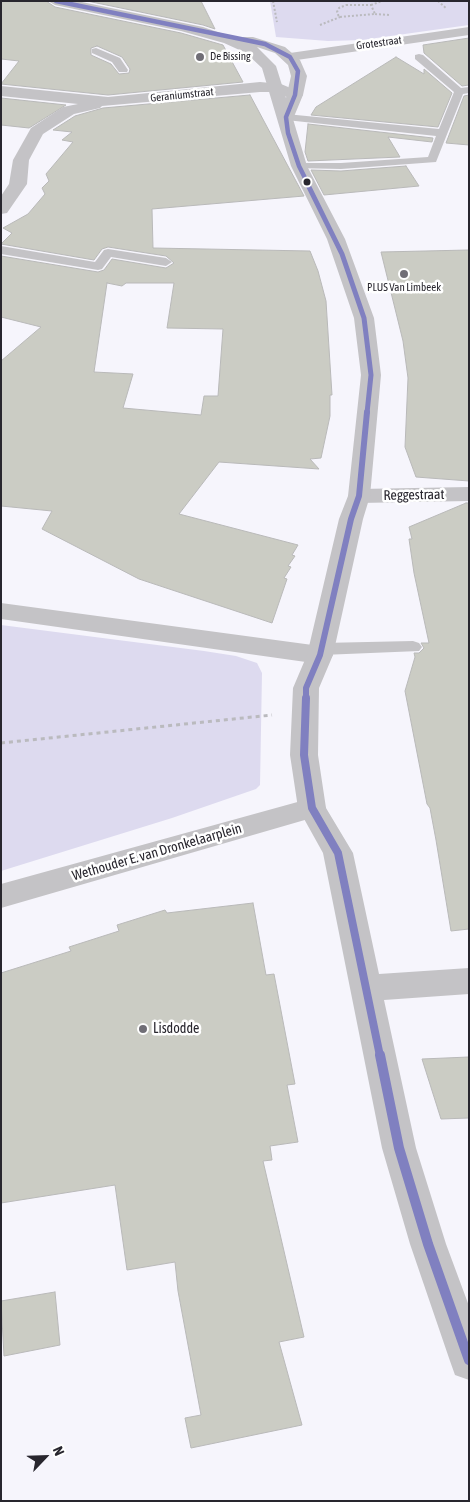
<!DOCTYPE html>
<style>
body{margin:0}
#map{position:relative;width:470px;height:1502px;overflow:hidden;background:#f6f5fc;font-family:"Asap Condensed",sans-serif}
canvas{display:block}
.frame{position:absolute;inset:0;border:2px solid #28262e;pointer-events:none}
.north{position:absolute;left:20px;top:1432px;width:50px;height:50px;-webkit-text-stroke:4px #fff;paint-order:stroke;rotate:66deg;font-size:14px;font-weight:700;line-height:20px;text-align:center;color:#28262e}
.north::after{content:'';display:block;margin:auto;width:18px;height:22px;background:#28262e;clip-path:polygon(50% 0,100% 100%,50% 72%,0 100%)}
</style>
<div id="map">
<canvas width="470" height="1502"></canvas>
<div class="frame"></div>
<div class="north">N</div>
</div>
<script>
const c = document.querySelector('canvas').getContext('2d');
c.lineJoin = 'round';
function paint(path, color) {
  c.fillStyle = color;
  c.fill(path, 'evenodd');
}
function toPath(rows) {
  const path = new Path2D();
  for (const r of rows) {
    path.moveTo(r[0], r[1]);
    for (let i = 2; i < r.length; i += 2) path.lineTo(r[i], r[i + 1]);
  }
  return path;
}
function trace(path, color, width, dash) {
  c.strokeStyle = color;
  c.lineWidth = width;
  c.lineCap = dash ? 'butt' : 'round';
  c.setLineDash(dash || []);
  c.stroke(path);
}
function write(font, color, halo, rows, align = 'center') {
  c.font = font + ' "Asap Condensed",sans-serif';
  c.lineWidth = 5;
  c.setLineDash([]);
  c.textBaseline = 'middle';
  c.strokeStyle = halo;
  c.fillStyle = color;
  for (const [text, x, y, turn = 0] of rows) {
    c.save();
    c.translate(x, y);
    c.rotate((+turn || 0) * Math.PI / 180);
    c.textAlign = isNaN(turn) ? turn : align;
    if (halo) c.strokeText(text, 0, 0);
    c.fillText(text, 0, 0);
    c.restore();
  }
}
paint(toPath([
 [270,1,469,1,469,25,362,40,328,41,276,37],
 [1,625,204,651,236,656,257,663,262,673,260,785,256,789,172,818,1,871]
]), '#dddaef');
const building = toPath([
 [1,1,46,1,55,7,181,33,223,45,243,82,108,95,1,84,19,61,1,59,1,1],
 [97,46,122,57,130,69,129,73,119,74,111,64,91,55,91,48,97,46],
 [87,1,201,1,215,29,203,25,87,1],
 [469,38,469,85,462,86,424,53,423,45,469,38],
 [396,57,424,74,424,69,452,93,438,127,311,115,316,107,396,57],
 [250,95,304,196,152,209,153,248,310,251,318,271,326,301,332,395,330,395,330,416,321,458,310,459,319,469,219,462,179,514,298,545,292,555,295,556,288,566,291,567,284,578,287,579,272,623,139,579,42,529,52,511,1,506,1,361,41,327,1,317,1,256,98,272,104,270,112,259,166,268,174,263,166,256,108,247,102,249,94,260,1,244,12,233,3,228,28,214,45,194,42,188,49,181,46,174,73,142,62,140,72,132,53,130,75,116,103,108,250,95],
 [107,283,122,286,126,283,174,283,167,328,223,329,218,396,204,396,201,415,123,408,133,374,94,372,107,283],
 [469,95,469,145,446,143,464,96,469,95],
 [1,98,66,105,29,128,1,125,1,98],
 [308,124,433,138,432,142,388,137,400,157,308,161,305,152,308,124],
 [406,166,419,186,324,195,311,170,341,171,406,166],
 [469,250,469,481,416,477,405,447,408,378,403,341,381,252,469,250],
 [466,503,469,503,469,929,451,931,436,840,430,808,427,804,405,691,415,657,414,653,419,653,424,648,421,643,429,643,414,573,409,539,412,539,409,527,466,503],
 [253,903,266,975,274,974,295,1084,287,1085,298,1142,270,1146,272,1160,263,1161,304,1337,279,1342,302,1425,191,1448,185,1418,201,1415,178,1291,175,1262,127,1270,115,1185,1,1203,1,973,71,951,69,947,119,931,117,925,165,910,167,913,253,903],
 [469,1057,469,1118,441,1119,422,1059,469,1057],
 [55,1292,60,1345,4,1356,1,1301,55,1292]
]);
paint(building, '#cbccc4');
trace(building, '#b9b9b9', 1);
trace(toPath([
 [273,1,277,22],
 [438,1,447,9],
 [346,5,371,5,375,14,339,17,337,12,339,8,346,5],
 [371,5,382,1],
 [375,14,389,15],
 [320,25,340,17]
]), '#bababe', 2, [2, 2]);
trace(toPath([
 [1,743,272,715]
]), '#bababe', 3, [4, 4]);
paint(toPath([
 [96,48,120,58,128,70,127,72,119,72,112,62,92,53,92,49,96,48],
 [419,54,423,55,461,88,469,87,469,93,463,94,436,162,341,169,295,168,293,166,299,163,341,163,428,157,436,136,286,120,281,117,286,114,439,129,454,92,415,59,415,55,419,54],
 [1,246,95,262,104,250,108,249,166,258,172,262,166,266,111,257,102,269,98,270,1,254,1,246],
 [413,641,419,643,422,647,419,651,322,655,316,653,313,649,316,645,322,643,413,641]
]), '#c4c3c6');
paint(toPath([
 [469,27,469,35,290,61,285,60,283,57,285,54,290,53,469,27],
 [260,82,281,84,300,92,303,95,300,98,295,100,274,92,260,92,102,106,100,108,74,114,43,134,29,160,27,184,7,213,1,214,1,196,9,184,13,160,31,128,63,107,78,104,1,96,1,86,108,97,260,82],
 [469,487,469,501,359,503,351,501,348,496,351,491,359,489,469,487],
 [1,603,320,646,329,649,333,655,329,661,320,664,1,619,1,603],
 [312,798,322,801,326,808,322,815,1,908,1,884,312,798]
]), '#c4c3c6');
paint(toPath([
 [48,1,77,1,203,27,241,40,243,37,253,37,285,47,300,60,307,76,303,95,293,119,307,166,345,239,374,318,381,375,370,496,363,519,333,655,319,688,318,755,326,808,353,853,379,974,469,968,469,994,384,1000,416,1148,446,1244,469,1306,469,1380,455,1375,450,1361,410,1244,382,1148,323,853,298,808,290,755,293,688,307,655,339,519,348,496,361,375,354,318,327,239,291,166,262,68,246,53,224,43,181,31,55,5,48,1],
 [257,47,275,53,288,65,291,76,286,98,276,66,257,47]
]), '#c4c3c6');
trace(toPath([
 [56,1,265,44,290,57,298,71,295,95,286,117,288,133,299,166,308,184]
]), '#8080c0', 4.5);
trace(toPath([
 [307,183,342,254,364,318,371,375,367,413]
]), '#8080c0', 5);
trace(toPath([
 [306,699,306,688,320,655,351,519,359,496,367,412]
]), '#8080c0', 6);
trace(toPath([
 [306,698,304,755,312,808,338,853,380,1056]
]), '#8080c0', 8);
trace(toPath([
 [380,1055,399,1148,428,1244,469,1360]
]), '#8080c0', 10);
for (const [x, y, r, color] of [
 [200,57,5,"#706e76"],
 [307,182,4.5,"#28262e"],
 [404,274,5,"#706e76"],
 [143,1029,5,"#706e76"]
]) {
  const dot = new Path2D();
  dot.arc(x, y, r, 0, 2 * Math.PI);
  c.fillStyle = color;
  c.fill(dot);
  trace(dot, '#fff', 2);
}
write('11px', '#28262e', '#fff', [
 ["Grotestraat",379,43,-8],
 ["Geraniumstraat",182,95,-6]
]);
write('11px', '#28262e', '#fff', [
 ["De Bissing",210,57],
 ["PLUS Van Limbeek",404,288,"center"]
], 'left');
write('14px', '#28262e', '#fff', [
 ["Reggestraat",414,495,-1],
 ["Wethouder E. van Dronkelaarplein",157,852,-16]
]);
write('14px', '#28262e', '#fff', [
 ["Lisdodde",153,1029]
], 'left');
</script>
